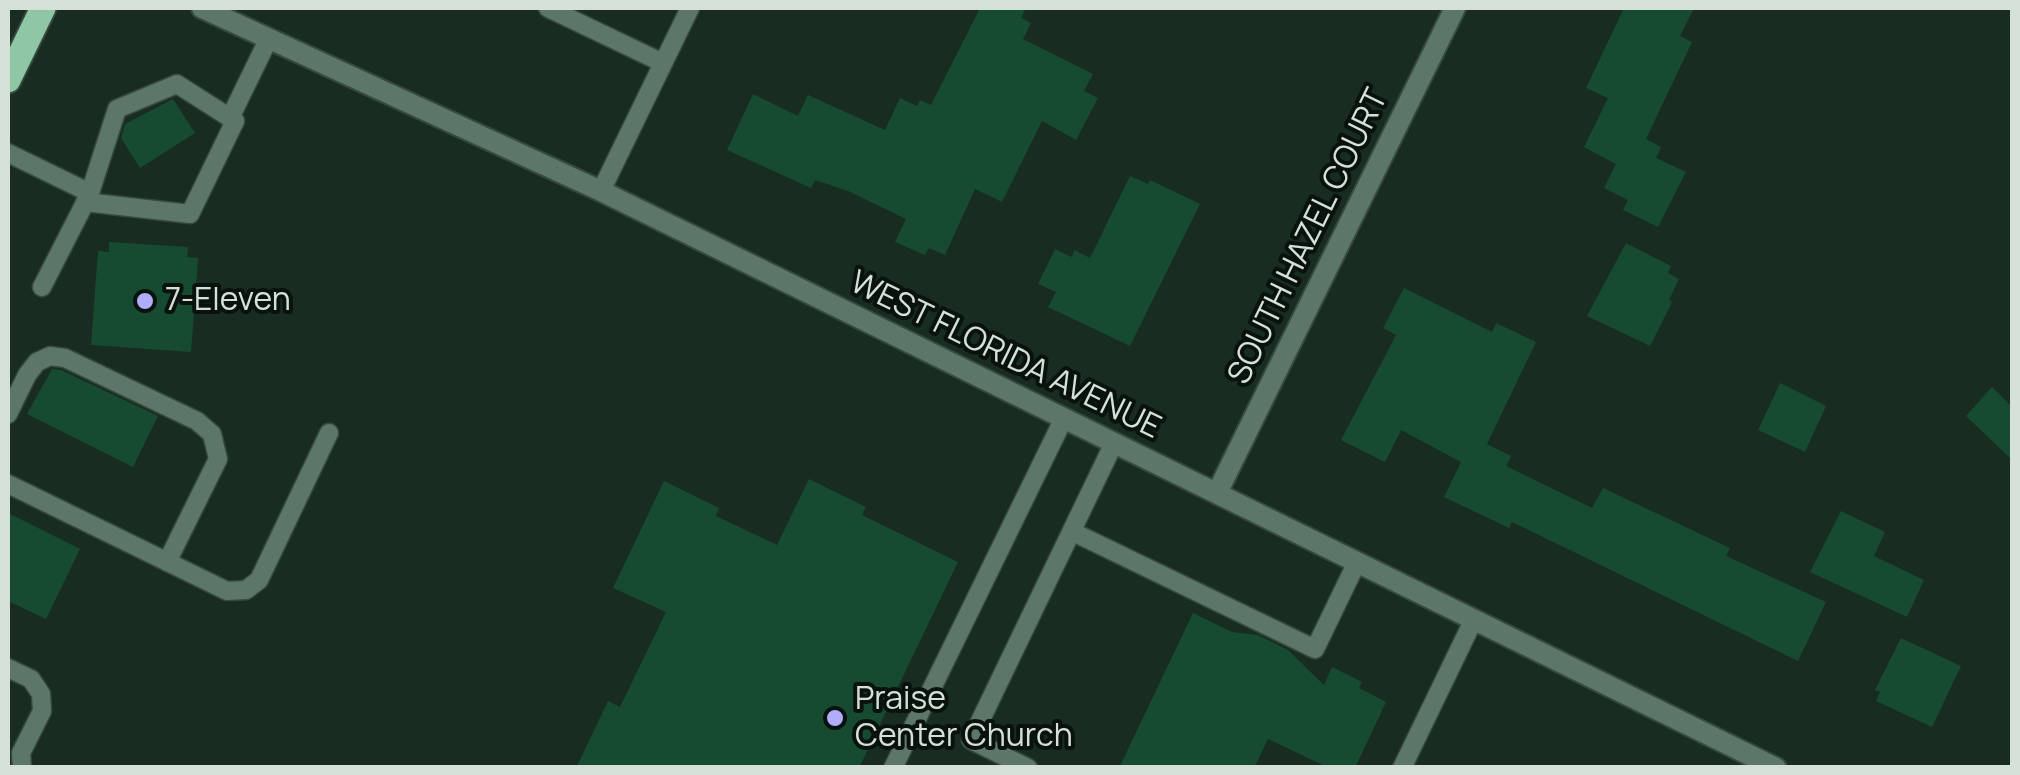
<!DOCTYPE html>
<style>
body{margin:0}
#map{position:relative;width:2020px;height:775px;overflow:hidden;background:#182c21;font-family:Manrope,sans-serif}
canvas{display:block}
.frame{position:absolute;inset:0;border:10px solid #d4e0d8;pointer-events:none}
</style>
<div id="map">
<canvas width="2020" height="775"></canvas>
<div class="frame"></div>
</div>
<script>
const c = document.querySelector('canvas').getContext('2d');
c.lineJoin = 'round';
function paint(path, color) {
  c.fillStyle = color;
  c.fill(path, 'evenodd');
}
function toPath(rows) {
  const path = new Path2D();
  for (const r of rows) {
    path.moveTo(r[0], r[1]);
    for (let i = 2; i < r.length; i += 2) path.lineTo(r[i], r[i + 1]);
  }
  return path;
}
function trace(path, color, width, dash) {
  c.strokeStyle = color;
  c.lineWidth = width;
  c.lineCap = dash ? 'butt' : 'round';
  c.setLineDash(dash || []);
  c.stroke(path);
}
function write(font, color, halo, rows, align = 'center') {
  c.font = font + ' Manrope,sans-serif';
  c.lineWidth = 8;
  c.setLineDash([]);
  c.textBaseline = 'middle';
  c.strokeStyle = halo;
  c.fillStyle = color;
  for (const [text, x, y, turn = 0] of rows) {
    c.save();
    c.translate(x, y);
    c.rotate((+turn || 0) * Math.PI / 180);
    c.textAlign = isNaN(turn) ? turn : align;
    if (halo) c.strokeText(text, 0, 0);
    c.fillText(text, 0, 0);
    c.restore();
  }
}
paint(toPath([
 [980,8,1026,8,1021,18,1031,23,1023,39,1093,74,1084,91,1098,98,1076,140,1042,121,1002,202,975,189,945,255,929,248,925,255,895,242,906,219,848,191,815,180,811,188,727,150,753,94,798,116,808,95,885,130,900,98,917,106,920,100,931,105],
 [1624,8,1694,8,1680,36,1692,42,1646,139,1661,147,1656,158,1686,172,1658,227,1623,210,1628,200,1604,188,1616,164,1584,147,1608,98,1586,88],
 [173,99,195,133,140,168,121,138,125,124],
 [1130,176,1148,184,1150,180,1200,204,1130,346,1048,307,1056,292,1038,284,1055,249,1072,257,1074,250,1090,258],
 [109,242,188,247,187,257,198,258,191,352,91,345,98,251,109,252],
 [1626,243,1671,266,1668,273,1679,279,1669,300,1672,302,1650,346,1587,316],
 [1404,288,1492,332,1496,323,1536,342,1487,444,1511,456,1506,466,1592,508,1603,488,1730,548,1726,556,1826,602,1798,661,1512,522,1509,528,1444,497,1461,462,1401,430,1385,462,1341,440,1396,335,1383,328],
 [52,369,61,370,158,416,133,467,27,414],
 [1780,383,1826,406,1805,452,1758,430],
 [1992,387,2012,407,2012,460,1966,416],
 [809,479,866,507,862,515,958,562,859,768,576,768,608,701,620,707,666,612,613,588,664,481,719,508,716,516,777,545],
 [1841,511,1885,532,1874,556,1924,580,1907,617,1810,572],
 [8,513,80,549,46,619,8,601],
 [1193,613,1232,632,1258,635,1288,650,1324,685,1332,667,1362,682,1359,688,1386,702,1355,768,1329,768,1268,739,1254,768,1119,768],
 [1901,638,1961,666,1932,727,1876,701,1880,692,1875,690]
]), '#174b31');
const service = toPath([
 [548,8,663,63],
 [230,118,269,38],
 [8,153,90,193],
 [601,191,690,8],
 [42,287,90,193,117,109,177,84,235,121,190,214,85,202],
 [8,414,27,375,37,362,50,356,65,358,197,421,212,434,218,459,167,562],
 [8,484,227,591,246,590,259,580,329,433],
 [1073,532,1315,649,1357,562],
 [8,668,31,679,41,694,42,711,21,753,22,768],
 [893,768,1064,418],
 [1028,768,971,740,1114,443],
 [1402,768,1474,619]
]);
const minor = toPath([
 [1217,493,1455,8]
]);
const tertiary = toPath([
 [202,8,601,191,1776,768]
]);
const primary = toPath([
 [8,80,43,8]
]);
trace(service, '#36493e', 21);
trace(minor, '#36493e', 24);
trace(tertiary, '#36493e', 24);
trace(primary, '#36493e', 29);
trace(service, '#5c7767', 18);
trace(minor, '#5c7767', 20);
trace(tertiary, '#5c7767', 20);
trace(primary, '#8fc7a6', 25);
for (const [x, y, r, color] of [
 [145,301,10,"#b0adfa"],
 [835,718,10,"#b0adfa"]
]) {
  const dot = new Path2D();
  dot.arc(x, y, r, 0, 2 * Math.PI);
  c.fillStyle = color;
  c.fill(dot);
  trace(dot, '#09120d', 4);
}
write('32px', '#d4e0d8', '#09120d', [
 ["SOUTH HAZEL COURT",1309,237,-64],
 ["WEST FLORIDA AVENUE",1005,356,26]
]);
write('32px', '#d4e0d8', '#09120d', [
 ["7-Eleven",165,301],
 ["Praise",855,700],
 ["Center Church",855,737]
], 'left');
</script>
